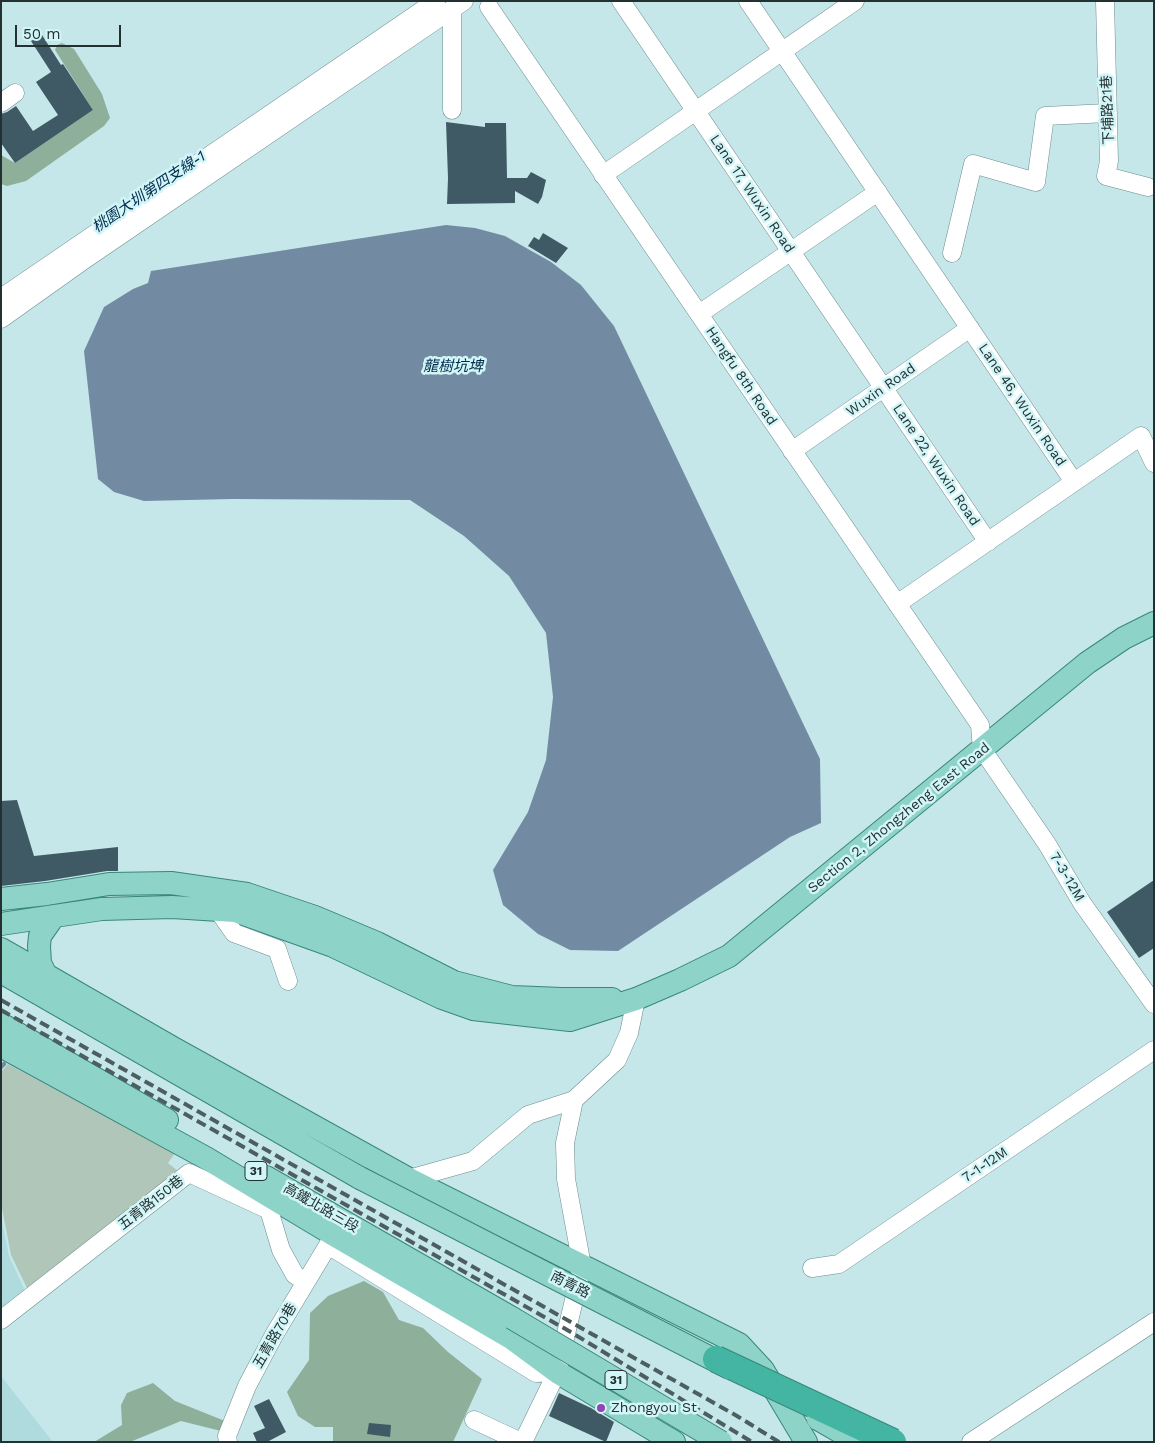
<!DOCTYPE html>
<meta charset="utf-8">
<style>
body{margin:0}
#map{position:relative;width:1155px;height:1443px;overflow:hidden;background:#c5e7ea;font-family:"Work Sans",sans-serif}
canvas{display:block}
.frame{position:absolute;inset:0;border:2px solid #243132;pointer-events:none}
.scale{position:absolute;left:15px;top:25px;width:106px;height:22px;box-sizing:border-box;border:2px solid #243132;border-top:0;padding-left:6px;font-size:15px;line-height:18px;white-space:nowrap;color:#243132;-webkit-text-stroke:4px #d2f5f7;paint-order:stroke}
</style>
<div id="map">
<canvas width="1155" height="1443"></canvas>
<div class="frame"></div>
<div class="scale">50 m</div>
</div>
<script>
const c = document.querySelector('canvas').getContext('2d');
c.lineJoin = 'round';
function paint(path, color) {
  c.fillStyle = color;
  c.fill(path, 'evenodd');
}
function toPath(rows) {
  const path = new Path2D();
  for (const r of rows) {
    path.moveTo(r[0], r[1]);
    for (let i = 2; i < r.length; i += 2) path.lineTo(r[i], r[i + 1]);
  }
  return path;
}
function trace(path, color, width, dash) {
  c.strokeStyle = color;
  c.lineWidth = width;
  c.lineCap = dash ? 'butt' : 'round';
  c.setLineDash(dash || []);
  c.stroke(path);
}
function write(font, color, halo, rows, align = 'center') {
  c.font = font + ' "Work Sans","Noto Sans TC",sans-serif';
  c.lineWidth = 5;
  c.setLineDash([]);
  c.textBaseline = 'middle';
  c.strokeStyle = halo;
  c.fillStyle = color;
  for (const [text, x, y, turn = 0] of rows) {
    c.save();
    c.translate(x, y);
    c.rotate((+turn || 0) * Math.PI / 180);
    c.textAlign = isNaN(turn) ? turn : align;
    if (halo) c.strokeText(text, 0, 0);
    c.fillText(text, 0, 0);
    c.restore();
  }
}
paint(toPath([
 [1,1217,9,1256,26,1293,1,1313],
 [1,1376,53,1442,1,1442]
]), '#b0dbde');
paint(toPath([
 [8,1064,175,1153,168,1163,179,1172,28,1290,11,1255,1,1203,1,1072]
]), '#b0c6b8');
paint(toPath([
 [62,43,74,49,102,94,110,118,104,126,26,181,7,186,1,184,1,155,15,163,93,110,55,50,57,45],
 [364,1281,383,1292,399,1320,423,1328,448,1352,482,1379,453,1442,333,1442,333,1427,315,1427,298,1416,287,1392,309,1360,310,1313,328,1296],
 [153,1383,175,1401,225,1421,221,1431,181,1421,130,1442,94,1442,122,1425,121,1405,127,1393]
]), '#8eaf9a');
paint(toPath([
 [446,225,475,228,505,236,551,262,581,285,614,326,820,759,821,823,790,837,618,951,570,950,538,934,503,905,493,870,528,812,546,760,553,697,546,633,509,576,464,536,410,500,232,499,144,501,114,492,98,479,84,351,104,307,133,289,148,283,151,271]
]), '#728ba3');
trace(toPath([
 [1,1067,4,1064]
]), '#728ba3', 4.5);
paint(toPath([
 [42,35,61,65,63,64,93,110,15,163,1,143,1,114,7,112,16,106,33,131,58,115,36,82,51,72,31,41],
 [446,122,485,127,485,123,506,123,507,178,527,178,531,172,546,180,542,197,538,204,515,191,515,203,447,204,448,178],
 [543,233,568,248,556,263,528,246,534,237,539,240],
 [17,800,34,856,118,847,118,871,107,871,45,881,1,886,1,801],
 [1154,880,1154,948,1139,958,1107,912],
 [559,1393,591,1408,614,1422,606,1442,549,1416],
 [269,1399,286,1432,267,1442,257,1442,253,1433,265,1428,254,1406],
 [369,1423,391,1425,390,1437,367,1434]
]), '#405a65');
const minor = toPath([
 [621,1,988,542],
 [748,1,1074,482],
 [1105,1,1109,161,1106,176,1148,187],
 [489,7,980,725,982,749,1047,844,1082,903,1154,1004],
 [452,9,452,110],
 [1,103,15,93],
 [603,175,855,1],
 [952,253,973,164,1036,182,1045,116,1108,113],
 [1,298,436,1],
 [699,314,878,192],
 [1,319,84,260,464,1],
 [792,451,970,328],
 [897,604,1141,436,1154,463],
 [219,900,218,910,234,933,277,949,288,981],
 [409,1179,473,1161,528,1115,574,1100],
 [328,1245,536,1373,557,1372],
 [812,1268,839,1264,1154,1050],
 [1,1320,189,1173,269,1210,281,1250,295,1275,306,1282],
 [474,1420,521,1442],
 [228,1442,227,1436,247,1386,274,1335,333,1237],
 [523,1442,557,1372,582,1266,566,1179,565,1143,574,1100,617,1060,629,1033,636,999],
 [971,1442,1154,1322]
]);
const major = toPath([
 [1,899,47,894,109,884,171,883,247,894,315,917,377,943,454,982,512,997,562,999,612,999],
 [1,924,102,909,172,907,235,911,333,946,442,998,473,1009,570,1020,636,999,680,980,729,956,1087,663,1124,638,1154,623],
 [1,949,173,1048,409,1179,739,1344,763,1370,806,1442],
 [1,972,360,1178],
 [46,975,40,963,39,946,40,936,54,916],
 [1,1024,167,1120],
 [1,1046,206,1158,334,1235,511,1338,557,1372,674,1442],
 [266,1177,512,1318]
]);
trace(minor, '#6c8c8e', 19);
trace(major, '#38877b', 24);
trace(minor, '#fff', 18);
trace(major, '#8ed3c7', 22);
trace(toPath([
 [1,1000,737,1416,779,1442],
 [1,1010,569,1331,752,1442]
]), '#4c5e5f', 4, [10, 5]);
const majorBridge = toPath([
 [360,1178,730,1368],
 [512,1318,721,1442],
 [818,1419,858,1442]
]);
const highwayBridge = toPath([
 [716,1359,893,1442]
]);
trace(majorBridge, '#38877b', 24, []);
trace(highwayBridge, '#38877b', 28, []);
trace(majorBridge, '#8ed3c7', 22);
trace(highwayBridge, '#43b5a2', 26);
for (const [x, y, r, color] of [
 [601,1408,5,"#9443b2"]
]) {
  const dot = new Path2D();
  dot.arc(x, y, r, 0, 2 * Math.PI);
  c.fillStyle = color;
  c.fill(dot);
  trace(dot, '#d2f5f7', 2);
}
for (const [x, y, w] of [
 [256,1171,22],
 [616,1380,22]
]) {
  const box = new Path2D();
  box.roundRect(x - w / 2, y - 9.5, w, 19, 4);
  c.fillStyle = '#d2f5f7';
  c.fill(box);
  trace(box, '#243132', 1);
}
write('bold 12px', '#243132', null, [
 ["31",256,1171],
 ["31",616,1380]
]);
write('14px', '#243132', '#d2f5f7', [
 ["下埔路21巷",1108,110,-92],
 ["Lane 17, Wuxin Road",752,194,56],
 ["Hangfu 8th Road",741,376,56],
 ["Wuxin Road",881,390,-35],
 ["Lane 46, Wuxin Road",1022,405,56],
 ["Lane 22, Wuxin Road",936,465,56],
 ["Section 2, Zhongzheng East Road",899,818,-39],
 ["7-3-12M",1067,877,59],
 ["7-1-12M",985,1165,-34],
 ["五青路150巷",151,1203,-38],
 ["高鐵北路三段",321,1208,30],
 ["南青路",570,1285,27],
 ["五青路70巷",275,1336,-60]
]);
write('14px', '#243132', '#d2f5f7', [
 ["Zhongyou St",611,1408]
], 'left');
write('italic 15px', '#002b4c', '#d2f5f7', [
 ["桃園大圳第四支線-1",149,192,-34],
 ["龍樹坑埤",453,367]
]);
</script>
